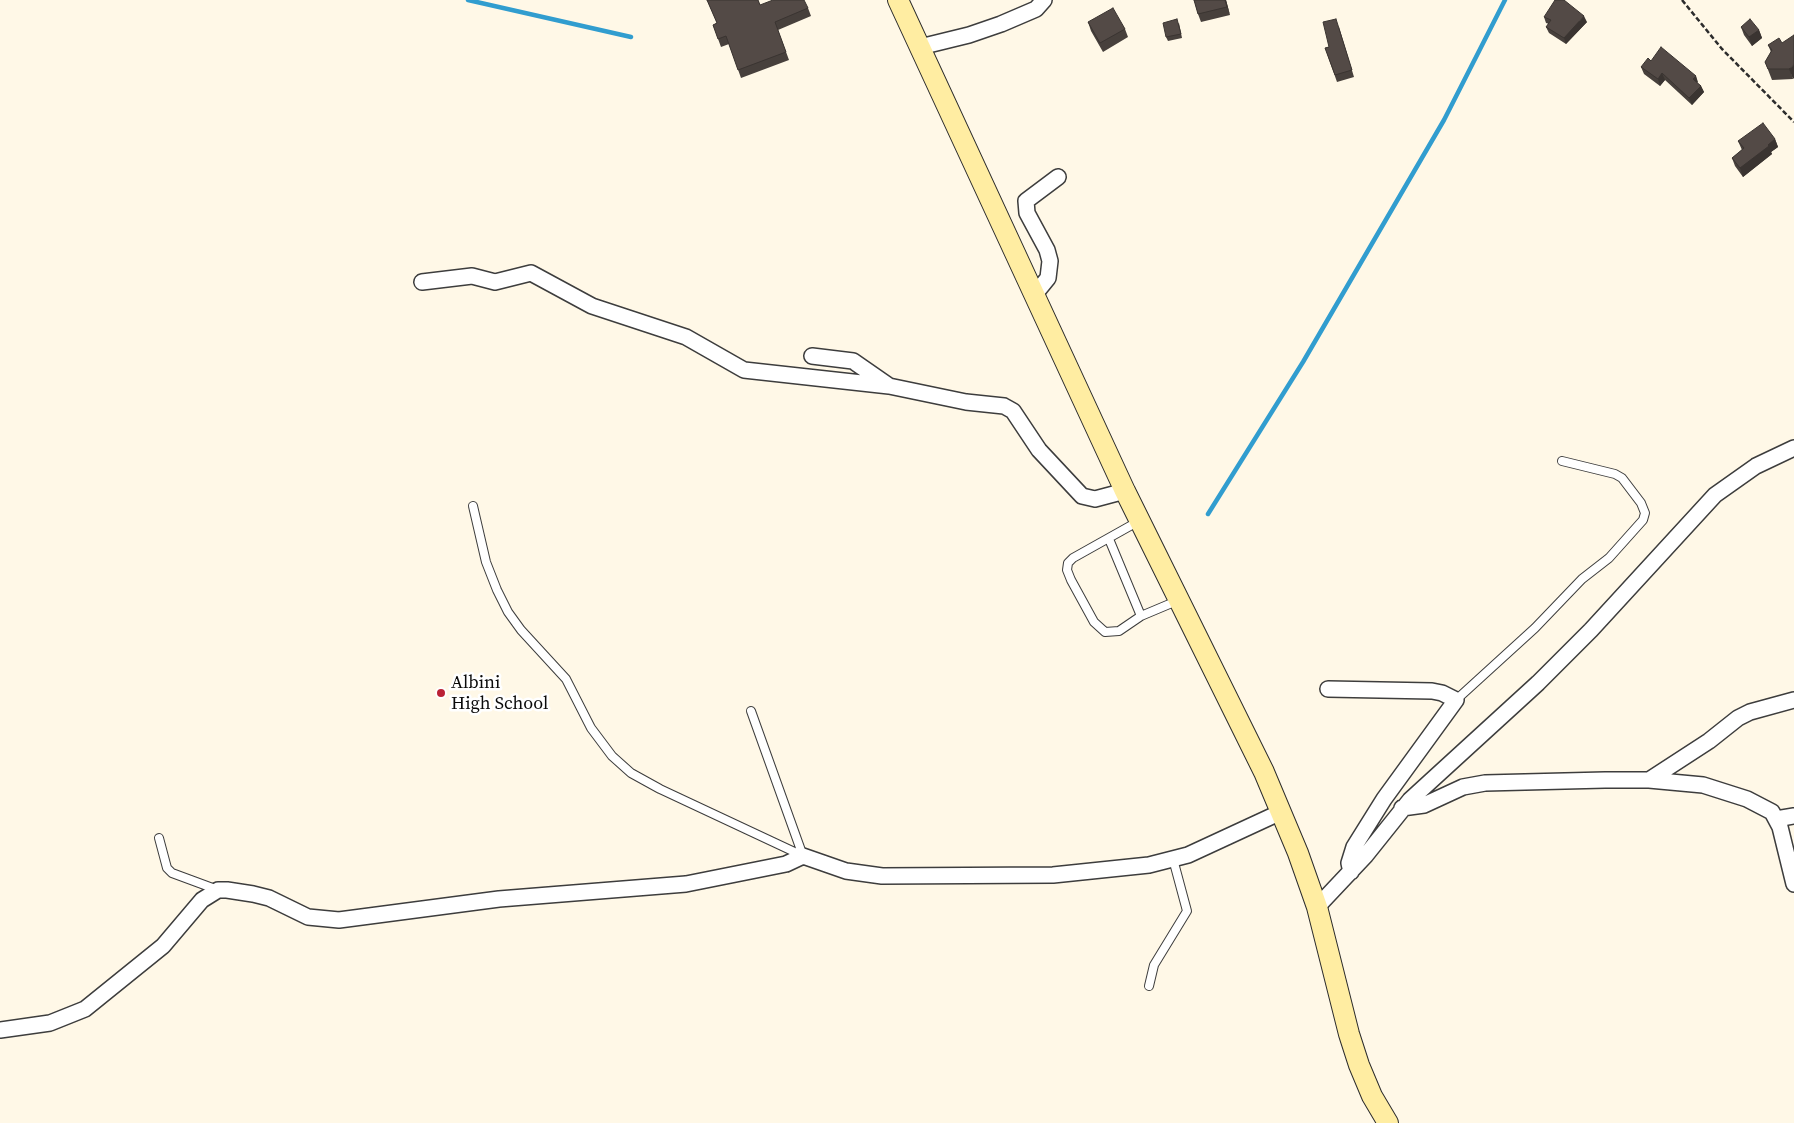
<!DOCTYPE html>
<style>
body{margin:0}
canvas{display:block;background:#fff8e7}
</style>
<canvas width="1794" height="1123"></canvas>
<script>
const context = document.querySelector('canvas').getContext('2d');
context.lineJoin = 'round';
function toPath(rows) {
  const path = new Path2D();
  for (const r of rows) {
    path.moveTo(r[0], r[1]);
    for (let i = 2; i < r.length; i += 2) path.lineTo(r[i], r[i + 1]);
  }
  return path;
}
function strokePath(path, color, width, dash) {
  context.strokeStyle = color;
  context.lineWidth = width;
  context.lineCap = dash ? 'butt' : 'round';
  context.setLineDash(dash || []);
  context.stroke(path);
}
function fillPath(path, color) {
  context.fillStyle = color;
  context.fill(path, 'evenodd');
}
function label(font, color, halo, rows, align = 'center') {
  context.font = font + ' "Source Serif 4",serif';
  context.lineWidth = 5;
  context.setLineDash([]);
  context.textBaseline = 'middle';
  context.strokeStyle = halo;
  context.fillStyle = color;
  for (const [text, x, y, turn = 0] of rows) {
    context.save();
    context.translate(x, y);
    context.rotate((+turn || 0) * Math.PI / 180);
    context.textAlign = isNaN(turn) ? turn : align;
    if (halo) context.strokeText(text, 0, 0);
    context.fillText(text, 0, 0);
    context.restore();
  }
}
const stream = toPath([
 [468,0,631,37],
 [1208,514,1303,362,1444,120,1505,0]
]);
const path = toPath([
 [1682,0,1722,49,1794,122]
]);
const lane = toPath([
 [473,506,486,562,497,590,508,612,521,630,566,679,591,728,612,756,631,773,660,789,801,855],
 [1139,521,1073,558,1068,563,1067,570,1071,580,1094,622,1105,632,1119,631,1141,616,1179,600],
 [1109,539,1141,616],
 [1456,700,1535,628,1582,579,1609,558,1643,520,1645,513,1641,503,1622,478,1615,474,1562,461],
 [751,711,803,856],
 [159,838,167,868,172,873,218,890],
 [1149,986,1154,965,1187,911,1173,859]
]);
const street = toPath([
 [920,47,969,35,1001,24,1036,9,1044,0],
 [422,282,472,276,495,282,531,273,592,306,686,337,744,370,889,386],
 [1035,294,1048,278,1050,261,1047,250,1027,213,1026,201,1058,177],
 [812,356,853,361,889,386,966,402,1004,406,1013,411,1039,450,1082,496,1095,499,1125,491],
 [1328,689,1432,691,1442,693,1456,700,1384,799,1354,847,1349,863,1351,872],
 [1649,780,1709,741,1738,718,1750,712,1794,700],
 [1402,808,1424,805,1463,787,1485,783,1605,780,1649,780,1703,785,1747,799,1772,812,1780,827,1794,884],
 [1776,819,1794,816],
 [1317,907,1366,855,1410,800,1538,683,1591,630,1715,495,1756,466,1794,448],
 [0,1030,50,1023,85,1009,163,946,202,900,218,890,227,890,253,894,269,898,308,917,339,920,499,899,686,884,786,864,803,856,846,871,882,876,1053,875,1149,865,1188,855,1281,812]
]);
const secondary = toPath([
 [898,0,1125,491,1264,772,1298,853,1317,907,1349,1034,1359,1065,1372,1096,1388,1123]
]);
const wall = toPath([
 [707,0,758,0,760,5,808,8,811,16,778,30,789,60,741,78,729,44,721,47,713,25,717,23],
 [1194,0,1226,0,1230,15,1201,22,1198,14],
 [1544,17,1587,22,1566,44,1549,33,1546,27,1549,24,1546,23],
 [1088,22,1125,29,1128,37,1103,52,1091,31],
 [1179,23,1182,38,1168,41,1166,37],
 [1339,27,1354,77,1337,82,1325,48,1329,47],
 [1741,27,1759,30,1762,38,1752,46,1744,35],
 [1782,43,1793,79,1772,80,1765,62,1771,52,1768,45],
 [1651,61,1696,76,1697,83,1701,86,1704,92,1692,105,1665,80,1660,86,1644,74,1641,67],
 [1775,139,1778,147,1771,152,1772,154,1743,177,1735,166,1732,158,1742,150,1738,141]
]);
const shadedWall = toPath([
 [1225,0,1226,0,1230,15,1227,7],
 [1584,16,1587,22,1566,44,1564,38],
 [1759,30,1762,38,1752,46,1749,37],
 [1794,65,1794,78,1793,79,1789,69],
 [1662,73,1665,80,1660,86,1658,79],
 [1696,76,1698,82,1695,85,1693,79],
 [1701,86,1704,92,1692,105,1689,98],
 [1775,139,1778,147,1771,152,1772,154,1743,177,1740,168]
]);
const building = toPath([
 [707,0,758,0,760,5,773,0,804,0,808,8,775,22,786,52,738,70,726,36,718,39,713,25,717,23,707,0],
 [1194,0,1225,0,1227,7,1198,14,1194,0],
 [1555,0,1564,0,1584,16,1564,38,1546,27,1551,20,1544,17,1555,0],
 [1113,8,1125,29,1100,43,1088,22,1113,8],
 [1177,19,1181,34,1166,37,1163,23,1177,19],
 [1336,19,1352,70,1335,75,1325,48,1329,47,1323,22,1336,19],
 [1750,19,1759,30,1749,37,1741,27,1750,19],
 [1794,35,1794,65,1789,69,1768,69,1765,62,1772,50,1768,45,1779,38,1782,43,1794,35],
 [1661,47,1696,76,1693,79,1701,86,1689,98,1662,73,1658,79,1641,67,1648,58,1651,61,1661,47],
 [1763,123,1775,139,1768,145,1769,146,1740,168,1732,158,1744,148,1738,141,1763,123]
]);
const markers = [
 [441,693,5,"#bb2135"]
];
const poiNames = [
 ["Albini",451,683],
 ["High School",451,704]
];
strokePath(stream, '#319dcf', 4.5);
strokePath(lane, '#3d3d3d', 10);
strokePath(street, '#3d3d3d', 18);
strokePath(secondary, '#2c2c2c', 22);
strokePath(path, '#2c2c2c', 2.5, [5, 2.5]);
strokePath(lane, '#fff', 8);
strokePath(street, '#fff', 15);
strokePath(secondary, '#ffeda2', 20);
fillPath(wall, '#47403c');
fillPath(shadedWall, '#3a3431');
fillPath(building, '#534a46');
strokePath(building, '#3a3431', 1);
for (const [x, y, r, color] of markers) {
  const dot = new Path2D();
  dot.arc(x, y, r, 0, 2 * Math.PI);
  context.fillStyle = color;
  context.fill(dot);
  strokePath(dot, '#fff', 2);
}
label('18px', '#0a0a0a', '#fff', poiNames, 'left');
</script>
